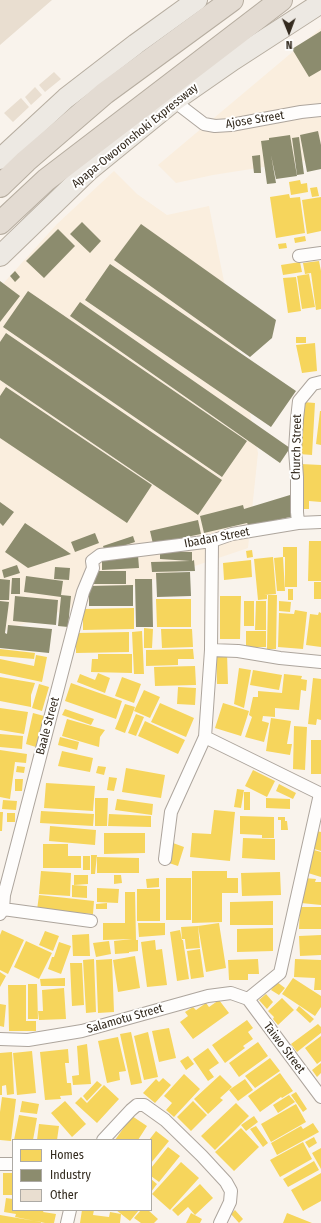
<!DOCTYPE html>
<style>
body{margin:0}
#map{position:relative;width:321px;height:1223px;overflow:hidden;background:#f9f3ec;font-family:"Fira Sans Condensed",sans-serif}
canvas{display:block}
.legend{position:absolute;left:12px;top:1139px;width:140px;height:72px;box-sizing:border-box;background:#fff;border:1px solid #adaaa5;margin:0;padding:5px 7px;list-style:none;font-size:12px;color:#332a1e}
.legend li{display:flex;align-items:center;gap:8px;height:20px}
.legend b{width:20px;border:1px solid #adaaa5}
.north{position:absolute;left:269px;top:12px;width:40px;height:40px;-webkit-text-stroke:3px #fff;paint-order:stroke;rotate:179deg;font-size:11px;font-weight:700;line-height:16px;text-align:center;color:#332a1e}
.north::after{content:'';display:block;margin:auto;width:14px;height:18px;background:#332a1e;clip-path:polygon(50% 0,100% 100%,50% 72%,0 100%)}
</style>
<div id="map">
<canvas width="321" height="1223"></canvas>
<ul class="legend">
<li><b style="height:11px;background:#f6d55c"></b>Homes</li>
<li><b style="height:11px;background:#8c8c6e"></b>Industry</li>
<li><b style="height:11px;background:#e9ded0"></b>Other</li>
</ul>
<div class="north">N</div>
</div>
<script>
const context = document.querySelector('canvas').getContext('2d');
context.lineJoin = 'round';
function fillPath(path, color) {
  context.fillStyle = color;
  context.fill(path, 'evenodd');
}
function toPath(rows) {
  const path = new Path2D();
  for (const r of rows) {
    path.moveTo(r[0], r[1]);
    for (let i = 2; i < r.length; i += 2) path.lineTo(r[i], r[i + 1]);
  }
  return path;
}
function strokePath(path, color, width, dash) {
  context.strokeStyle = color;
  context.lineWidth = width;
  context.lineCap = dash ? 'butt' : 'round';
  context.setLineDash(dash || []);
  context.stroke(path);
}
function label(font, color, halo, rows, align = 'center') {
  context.font = font + ' "Fira Sans Condensed",sans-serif';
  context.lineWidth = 4;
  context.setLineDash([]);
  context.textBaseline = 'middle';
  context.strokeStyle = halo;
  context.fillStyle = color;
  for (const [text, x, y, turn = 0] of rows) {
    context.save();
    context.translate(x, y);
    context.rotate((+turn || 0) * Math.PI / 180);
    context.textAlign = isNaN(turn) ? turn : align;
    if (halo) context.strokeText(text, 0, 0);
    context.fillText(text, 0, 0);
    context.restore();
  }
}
const built = toPath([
 [321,28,321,158,213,175,176,183,158,165],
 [114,171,137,194,167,215,209,206,258,453,248,548,0,632,0,287,57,224]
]);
const homes = toPath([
 [300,180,301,184,307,183,308,192,291,195,289,182],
 [317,187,319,196,312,197,310,188],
 [289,194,290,198,300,197,305,233,276,238,270,197],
 [321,197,321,231,307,234,302,200],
 [305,236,306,241,295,243,294,238],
 [286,243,287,248,279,249,278,244],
 [319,261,321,271,321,309,316,310,311,273,305,274,303,263],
 [300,262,302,272,283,275,281,265],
 [309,274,315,307,302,309,297,276],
 [296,277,301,311,288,313,283,278],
 [296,337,306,337,306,343,296,343],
 [315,343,317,371,302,373,296,345],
 [303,402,315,403,312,455,299,454],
 [320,411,321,411,321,445,316,444],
 [301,464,321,465,321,502,309,501,309,509,299,509],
 [309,541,321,541,321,581,308,581],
 [283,547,297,547,297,587,285,587,285,557,283,557],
 [252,550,253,557,247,558,246,551],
 [273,557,276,594,264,595,267,595,267,599,258,600,254,559],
 [283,557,285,591,277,591,274,558],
 [251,560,252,577,224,580,223,563],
 [314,582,321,582,321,599,314,599],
 [288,589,293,589,293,600,288,600],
 [268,595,277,595,276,649,267,649],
 [220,596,241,596,240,639,220,639],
 [156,599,191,599,191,627,157,627],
 [244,601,254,601,254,626,244,626],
 [256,601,266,601,266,630,255,630],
 [279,601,291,602,290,612,279,611],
 [134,608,134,629,83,630,83,609],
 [295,610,307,612,303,649,278,647,279,613,294,614],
 [319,612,321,613,321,647,306,645,310,614,318,615],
 [144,628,153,629,152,648,144,648],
 [161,629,192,629,193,647,162,648],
 [142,631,144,674,134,674,132,632],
 [246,631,266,631,266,647,246,647],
 [129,632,129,652,76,653,76,633],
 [0,649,35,653,34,659,0,656],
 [193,649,194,659,178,659,178,665,146,666,146,650],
 [216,653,227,653,228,684,217,684],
 [98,654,132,654,132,673,91,672,92,659,98,659],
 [36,655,47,657,42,682,0,673,0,659,34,666],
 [195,666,196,685,155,686,154,667],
 [239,668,251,670,244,708,234,704],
 [253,670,282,675,279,690,250,685],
 [98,673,110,678,105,693,77,682,80,674,95,680],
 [284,674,302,676,301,679,307,680,306,691,301,690,299,710,275,708,275,717,263,716,262,721,269,723,264,742,245,737,252,717,249,715,253,697,258,697,258,691,282,693],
 [0,677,35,683,31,695,31,707,0,701],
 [122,677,141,684,134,703,115,696],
 [313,678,321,679,321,720,317,719,316,725,308,724],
 [71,683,122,701,116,719,65,701],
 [39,684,49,687,42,711,32,708],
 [178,687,196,688,195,705,177,704],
 [144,690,160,697,150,718,134,711],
 [160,703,194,718,186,737,151,722],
 [223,703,249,711,241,736,215,728],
 [125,704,135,707,125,733,115,729],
 [0,708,28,712,24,734,0,730],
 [65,709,94,719,91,725,62,715],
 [33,713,44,716,36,747,26,744],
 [136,714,144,717,136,736,128,733],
 [271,718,291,721,287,744,292,744,290,755,266,751],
 [67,719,105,730,100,737,99,747,62,736],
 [145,721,185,740,178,754,138,736],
 [294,726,307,727,305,770,293,769],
 [0,734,23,736,22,749,0,747],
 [60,737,79,742,77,750,58,745],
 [311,740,321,740,321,774,311,774],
 [0,750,27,754,26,763,15,762,10,799,0,797],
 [62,751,93,758,90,772,58,766],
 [17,766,25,767,24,773,16,772],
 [98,766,106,767,104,775,96,773],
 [126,768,165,775,161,798,122,792],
 [253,770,275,781,267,797,245,786],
 [109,777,117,778,114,791,107,790],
 [15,779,23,779,22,791,15,791],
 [46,783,95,786,93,811,44,808],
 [279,784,296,793,293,799,276,791],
 [237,789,244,790,241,808,234,807],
 [244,792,250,792,250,810,244,810],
 [95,798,108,798,107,826,95,826],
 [266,798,290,799,290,809,266,808],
 [117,799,153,804,152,815,115,810],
 [3,800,17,801,16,810,2,809],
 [214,810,235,812,230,861,190,857,192,833,211,834],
 [41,811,94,814,93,826,40,823],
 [0,812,3,812,2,831,0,831],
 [7,813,15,813,15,822,7,822],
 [109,814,151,816,151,827,108,826],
 [240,816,274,817,274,838,262,838,262,835,240,834],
 [278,817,285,817,285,821,287,821,288,830,281,830,281,820,278,820],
 [50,826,96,830,95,845,49,841],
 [316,831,321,832,321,851,311,848],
 [104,833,145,833,145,853,104,854],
 [243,838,275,839,275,860,242,858],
 [173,843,184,847,178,866,166,862],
 [43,844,68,844,68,868,43,868],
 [314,850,321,852,321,877,308,873],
 [91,855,97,855,95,874,91,874],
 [68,856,81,856,81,868,68,868],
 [83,856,90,856,90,870,83,870],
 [97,857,139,858,139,873,97,873],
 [41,871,71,873,70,896,39,894],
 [192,871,227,871,227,878,238,878,238,893,222,893,222,922,192,923],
 [280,872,281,895,242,896,241,873],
 [74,875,88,875,88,884,74,885],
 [114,875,121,875,122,883,114,884],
 [159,878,159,887,147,888,146,879],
 [166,878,191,878,191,920,166,920],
 [304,878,316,879,315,882,321,882,321,905,301,903],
 [72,885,87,886,87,898,72,897],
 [97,888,119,889,118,903,97,902],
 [137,889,160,889,160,921,137,921],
 [125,892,135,892,136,940,138,940,138,951,129,952,129,953,115,954,114,941,132,939,103,940,103,923,125,923],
 [39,895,94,901,93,914,37,910],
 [273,901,273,925,230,925,230,902],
 [107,903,107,909,96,909,96,904],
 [300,907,321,907,321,929,299,929],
 [138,923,165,923,165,935,139,937],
 [219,923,226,968,206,972,198,926],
 [198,926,200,948,186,949,185,939,182,939,181,927],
 [273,928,273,951,237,952,237,929],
 [2,930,24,940,8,974,0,970,0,935],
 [180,930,182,940,183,940,189,979,177,981,170,932],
 [45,931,59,936,53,951,39,945],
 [89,934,90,956,73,956,72,935],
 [321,935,321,955,300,956,299,936],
 [155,940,156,950,162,949,167,985,147,987,141,942],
 [26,941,52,953,39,979,14,967],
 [109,941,111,954,96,957,93,943],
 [59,942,71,946,61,974,48,969,52,957,54,957],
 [200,949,204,977,191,979,187,951],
 [135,956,140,988,118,992,113,960],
 [94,959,96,1012,86,1013,83,960],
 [112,959,114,1012,98,1013,96,960],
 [258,959,259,974,248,974,248,980,229,980,228,960],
 [295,959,321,960,321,990,314,990,315,978,294,977],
 [70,963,82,963,84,1005,72,1006],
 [0,972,6,976,0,987],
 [65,978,65,986,41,986,40,979],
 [293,978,321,996,321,1007,315,1016,282,994],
 [277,982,285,988,279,995,271,990],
 [28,984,37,984,38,1019,28,1019],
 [8,985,26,985,26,1021,36,1021,36,1031,9,1031],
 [64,988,66,1019,39,1020,38,1011,43,1011,42,990],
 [266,994,273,1002,267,1009,259,1000],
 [282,998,294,1010,278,1025,273,1019,274,1017,268,1011],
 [219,1000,229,1013,193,1039,180,1022,188,1016,185,1012,193,1007,196,1010,206,1003,209,1007],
 [0,1004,6,1005,4,1027,0,1026],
 [299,1006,314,1019,310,1023,296,1010],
 [247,1020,253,1028,248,1032,253,1039,243,1046,245,1048,225,1063,212,1045],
 [318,1024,321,1027,321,1033,297,1052,291,1044],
 [169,1028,176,1058,159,1062,152,1031],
 [131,1032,142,1083,131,1085,120,1034],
 [148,1032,158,1077,144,1080,134,1036],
 [321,1036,321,1061,317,1064,305,1048],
 [118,1037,126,1071,119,1072,120,1080,107,1083,98,1041],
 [258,1042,268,1056,239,1077,229,1063],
 [87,1044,91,1084,73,1085,72,1076,79,1075,77,1046],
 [208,1048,219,1063,209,1070,214,1077,208,1081,193,1059],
 [68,1049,69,1063,65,1063,67,1083,71,1083,72,1095,60,1096,61,1099,45,1100,40,1052],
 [32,1051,36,1093,17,1095,13,1053],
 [12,1052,14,1094,7,1095,6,1085,2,1086,2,1095,0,1095,0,1053],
 [188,1056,194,1064,186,1070,180,1061],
 [270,1058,280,1071,255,1088,245,1076],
 [321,1063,321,1073,317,1077,312,1070],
 [280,1073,293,1091,282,1098,281,1097,260,1112,248,1096],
 [184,1074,200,1089,174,1117,166,1110,172,1103,164,1096],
 [220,1075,232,1087,220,1098,223,1100,208,1114,194,1099],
 [163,1078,171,1085,155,1103,143,1093,156,1079,159,1082],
 [245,1079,253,1090,238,1101,229,1090],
 [97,1081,102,1085,87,1101,83,1096],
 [104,1085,119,1099,97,1123,75,1103,81,1097,87,1103],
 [296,1092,307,1109,303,1112,291,1095],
 [289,1095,295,1102,278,1113,273,1105],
 [2,1097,16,1099,11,1141,0,1140,0,1112],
 [22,1101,39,1104,37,1114,20,1112],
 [65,1101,86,1124,72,1137,51,1113],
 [193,1101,207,1115,191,1131,177,1117],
 [236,1103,249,1116,215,1150,201,1136],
 [296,1104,306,1122,271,1142,261,1124],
 [19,1115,37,1118,33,1140,14,1140],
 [132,1116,147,1126,138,1140,115,1140],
 [254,1116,258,1122,246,1131,241,1125],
 [313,1123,319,1132,277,1155,271,1143,301,1126,303,1129],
 [39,1124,59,1126,57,1140,37,1140],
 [256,1126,268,1143,263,1147,250,1129],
 [241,1128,259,1147,234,1171,215,1152],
 [156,1131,169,1141,151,1163,151,1140,149,1140],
 [314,1137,317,1143,309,1148,305,1142],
 [303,1142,312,1159,280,1177,270,1160],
 [168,1147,180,1156,159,1182,151,1176,151,1168],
 [321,1148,321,1169,312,1153],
 [314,1161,319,1170,288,1187,283,1179],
 [181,1162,199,1178,170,1210,152,1194],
 [3,1173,13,1173,13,1195,3,1195],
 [321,1173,321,1201,303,1211,291,1190],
 [151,1179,157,1184,151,1192],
 [200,1184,213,1198,195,1215,188,1207,178,1216,172,1210],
 [6,1198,13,1199,13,1210,44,1210,43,1212,56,1214,54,1223,45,1223,15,1217,16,1214,4,1212],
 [82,1210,94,1210,93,1215,109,1217,110,1212,121,1214,120,1223,80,1223],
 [116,1210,139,1210,130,1221],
 [141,1210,148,1210,158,1219,154,1223,141,1223,134,1218],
 [235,1210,243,1219,239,1223,231,1214],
 [191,1213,202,1219,200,1223,186,1223],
 [287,1213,312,1223,283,1223],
 [0,1215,41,1222,41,1223,0,1223]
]);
const industry = toPath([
 [321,31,321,70,309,77,292,49],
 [318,131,321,145,321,169,307,172,300,135],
 [290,135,297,176,276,179,271,155,276,183,267,184,261,141,269,140,269,138],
 [299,137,304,174,297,175,292,138],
 [260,155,261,173,254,173,252,156],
 [82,222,101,241,90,253,70,234],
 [141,224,276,320,272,338,250,357,114,260],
 [58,229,75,246,44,278,26,261],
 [110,264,296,391,271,427,85,300],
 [15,271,20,277,15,282,10,276],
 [0,281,20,296,0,322],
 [28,291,247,441,222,477,3,327],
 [80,302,290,448,280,463,70,316],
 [6,333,222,480,198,515,0,380,0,342],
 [6,387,152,485,127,523,0,438,0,396],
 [290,495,295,516,249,526,247,523,204,533,200,516,243,505,244,509],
 [0,502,14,512,3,526,0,523],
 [198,520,201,534,153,544,150,531],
 [25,523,71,554,28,568,5,552],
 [95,533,99,543,75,552,71,542],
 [133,536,135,542,105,552,103,546],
 [160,551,192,552,192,561,194,560,195,571,152,572,151,562,190,561,160,559],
 [138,555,139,568,102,570,102,557],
 [17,565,20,573,4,578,2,570],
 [55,567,70,568,69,580,54,579],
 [94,571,126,571,126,584,94,584],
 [190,572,191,596,157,597,156,573],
 [26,576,63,581,61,595,71,596,68,627,58,626,61,597,24,592],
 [12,578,20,578,20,594,11,594],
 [0,579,10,580,9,600,0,600],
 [135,579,152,579,153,627,136,627],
 [133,585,133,606,89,606,89,586],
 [15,596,58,600,56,625,13,621],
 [0,601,9,602,5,633,7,634,8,625,52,629,49,653,0,648]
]);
const building = toPath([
 [0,0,52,0,0,45],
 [54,72,61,79,45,92,39,85],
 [35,87,42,95,31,105,25,97],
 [21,98,29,107,13,122,4,113]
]);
const minor = toPath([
 [174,101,204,124,215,126,231,125,301,112,321,110],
 [299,256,321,253],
 [298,523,297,512,297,477,295,450,297,419,299,401,313,384,321,382],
 [211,650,238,651,280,658,321,662],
 [205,737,321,794],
 [165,859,171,812,205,737,211,650,212,541],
 [3,909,91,921],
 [0,914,3,909,4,895,83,592,93,568,92,561,100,555,212,541,232,534,298,523,321,522],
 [248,999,280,973,320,794],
 [248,999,321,1097],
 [0,1039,28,1040,82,1031,208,996,231,993,248,999],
 [103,1140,131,1110,137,1105,144,1105,165,1120,202,1156,226,1182,231,1191,230,1202,220,1223],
 [0,1164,13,1164],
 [67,1223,70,1210]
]);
const primary = toPath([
 [0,159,66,98,136,44,197,0],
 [0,256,88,171,174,101,233,60,321,3]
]);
const motorway = toPath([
 [0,186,26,161,105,93,232,0],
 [0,223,46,180,281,0]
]);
const streetNames = [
 ["Ajose Street",255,120,-9],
 ["Apapa-Oworonshoki Expressway",135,136,-39],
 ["Church Street",297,447,-89],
 ["Ibadan Street",217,538,-11],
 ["Baale Street",48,726,-75],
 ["Salamotu Street",125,1019,-16],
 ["Taiwo Street",284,1048,53]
];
fillPath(built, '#faeede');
fillPath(homes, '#f6d55c');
fillPath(industry, '#8c8c6e');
fillPath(building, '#e9ded0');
strokePath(minor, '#ada59d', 14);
strokePath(primary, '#b6ada0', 22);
strokePath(motorway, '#b6ada0', 24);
strokePath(minor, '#fefdfc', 12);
strokePath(primary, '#ede9e3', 20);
strokePath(motorway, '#e3dbd2', 22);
label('12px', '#332a1e', '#fff', streetNames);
</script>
